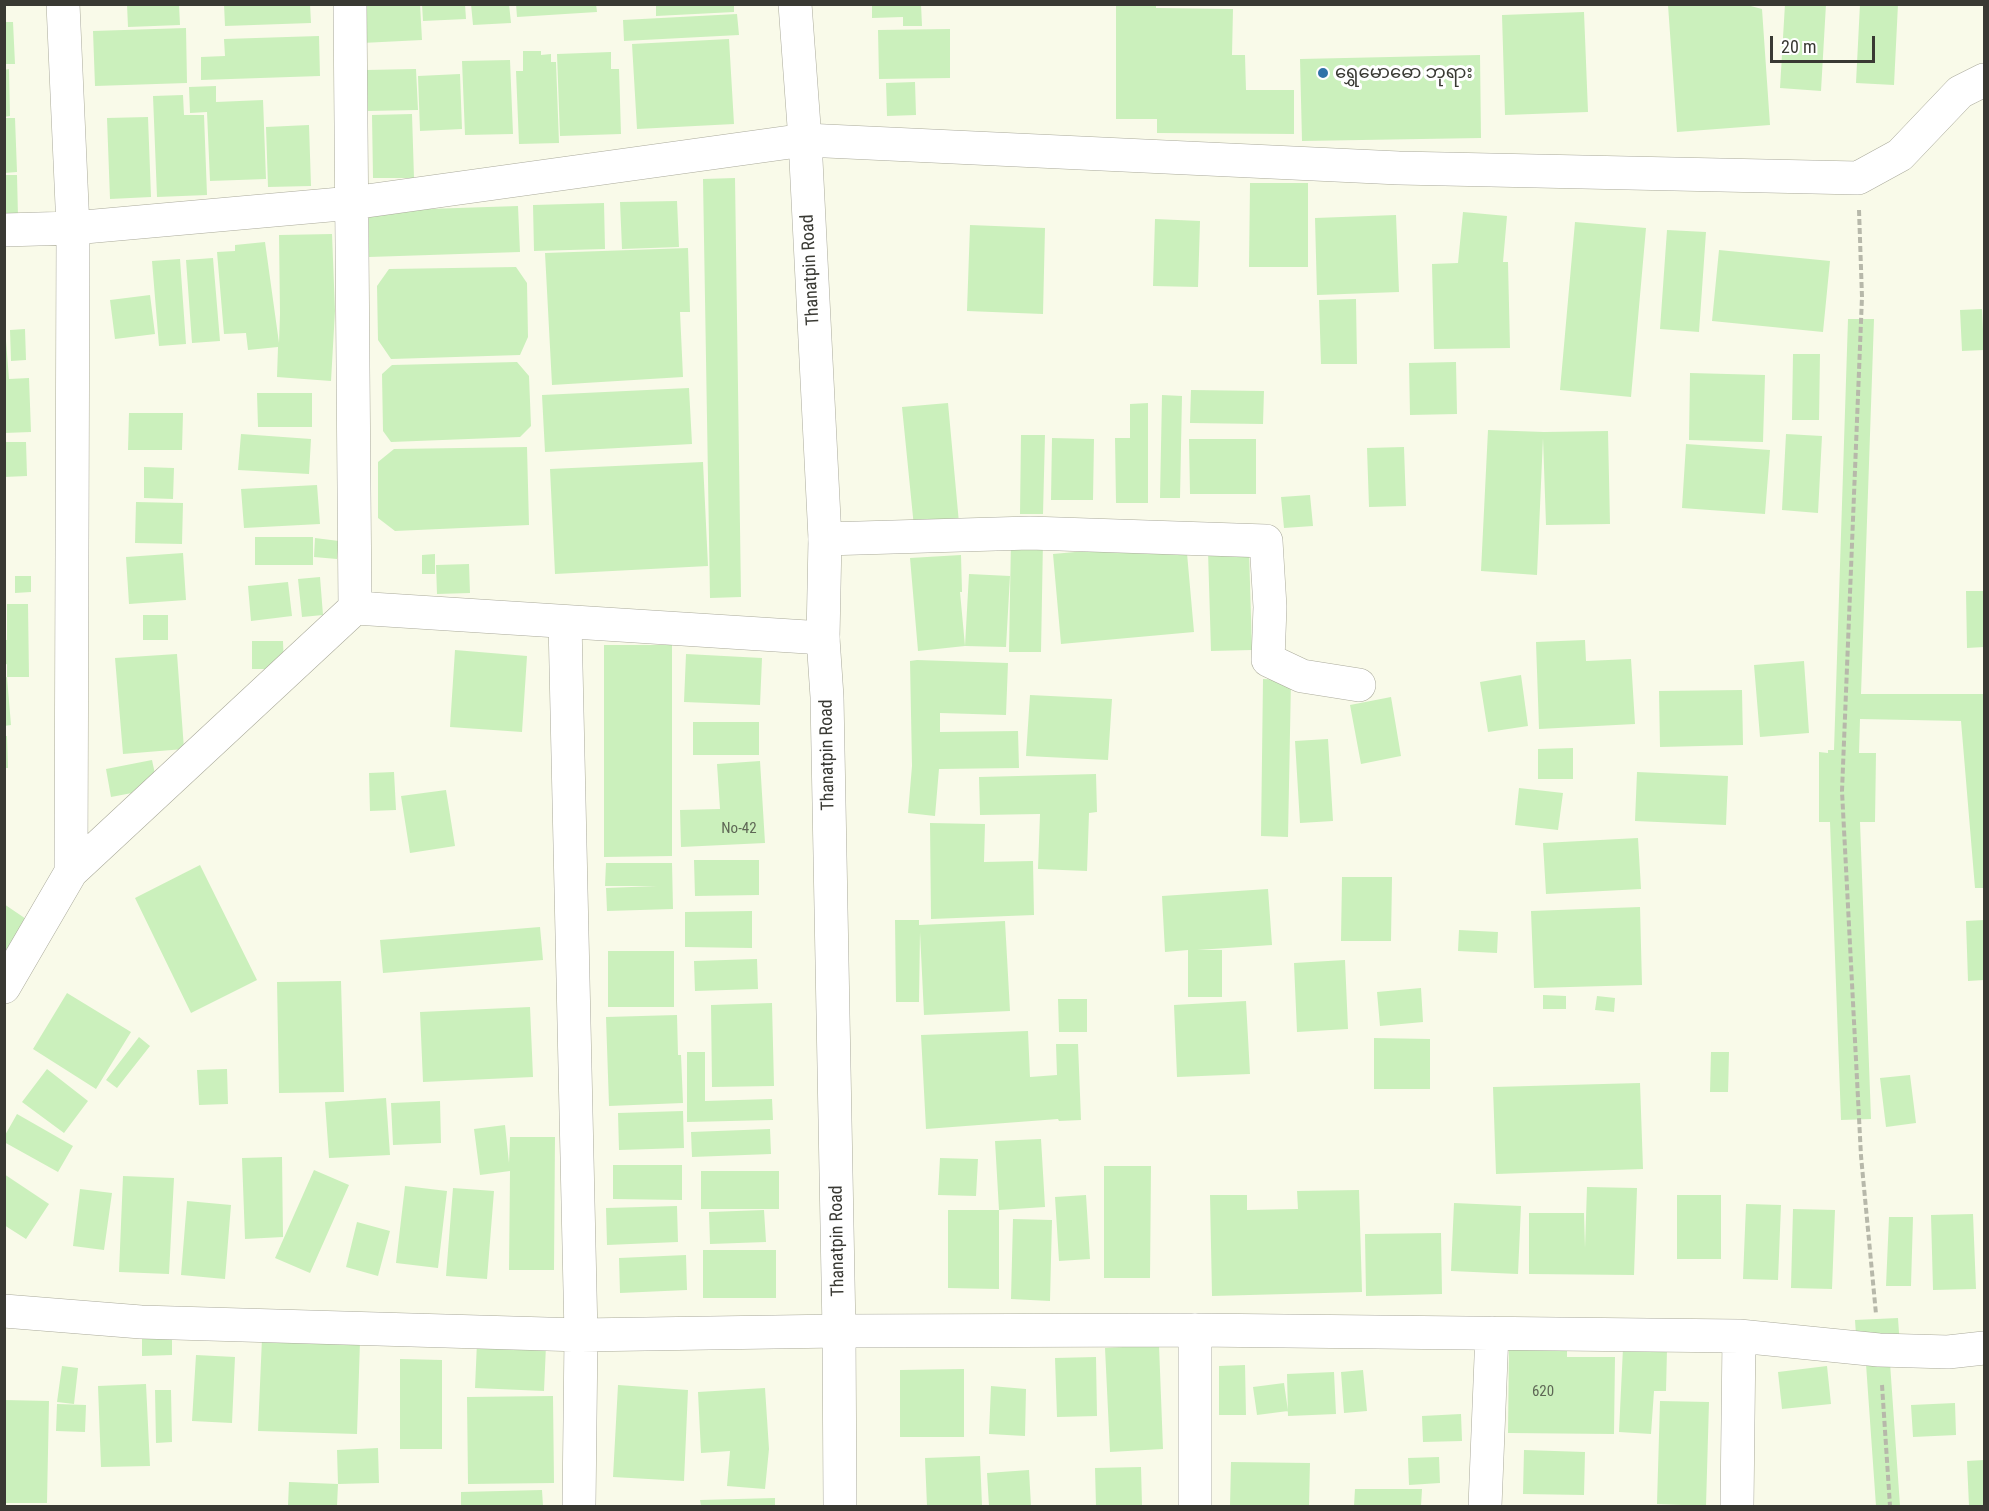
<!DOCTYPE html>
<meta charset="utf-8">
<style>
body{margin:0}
#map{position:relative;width:1989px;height:1511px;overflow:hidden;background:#f9fae9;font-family:"Roboto Condensed",sans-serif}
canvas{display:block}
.frame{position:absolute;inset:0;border:6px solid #393933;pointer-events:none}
.scale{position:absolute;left:1770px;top:36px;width:105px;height:27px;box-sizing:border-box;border:3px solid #393933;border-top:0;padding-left:8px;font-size:18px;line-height:21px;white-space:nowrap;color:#393933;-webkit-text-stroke:4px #fff;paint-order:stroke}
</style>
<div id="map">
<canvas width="1989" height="1511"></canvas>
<div class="frame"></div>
<div class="scale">20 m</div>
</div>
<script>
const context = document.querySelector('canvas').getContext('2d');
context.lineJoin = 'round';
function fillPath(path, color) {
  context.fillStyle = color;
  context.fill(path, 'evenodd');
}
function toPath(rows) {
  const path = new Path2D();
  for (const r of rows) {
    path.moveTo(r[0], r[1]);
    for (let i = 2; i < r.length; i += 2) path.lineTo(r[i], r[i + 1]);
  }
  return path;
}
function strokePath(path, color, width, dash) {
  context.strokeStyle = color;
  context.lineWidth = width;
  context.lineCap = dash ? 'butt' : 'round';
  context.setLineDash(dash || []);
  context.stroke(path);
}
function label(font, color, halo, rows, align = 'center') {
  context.font = font + ' "Roboto Condensed","Noto Sans Myanmar",sans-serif';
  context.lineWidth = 6;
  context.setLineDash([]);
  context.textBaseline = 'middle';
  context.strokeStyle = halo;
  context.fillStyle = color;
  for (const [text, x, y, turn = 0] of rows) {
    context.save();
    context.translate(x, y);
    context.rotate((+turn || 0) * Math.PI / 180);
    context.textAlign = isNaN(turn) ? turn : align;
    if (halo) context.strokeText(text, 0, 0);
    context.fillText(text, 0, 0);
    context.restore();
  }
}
const building = toPath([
 [127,4,179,4,180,25,128,27],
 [224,4,310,4,311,23,225,26],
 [360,4,420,4,422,40,362,43],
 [422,4,465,4,466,19,423,21],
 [471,4,509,4,511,23,473,25],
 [516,4,596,4,597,12,517,17],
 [656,4,734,4,734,12,656,16],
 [872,4,921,4,922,26,903,26,903,17,872,18],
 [1116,4,1156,4,1156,8,1233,9,1232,55,1245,55,1246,90,1294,90,1294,134,1157,133,1157,119,1116,119],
 [1785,4,1826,4,1821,91,1780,88],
 [1860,4,1898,4,1894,85,1856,83],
 [1668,5,1747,5,1762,9,1770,125,1677,132],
 [1584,12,1588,112,1505,115,1502,15],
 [737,14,739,35,624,41,623,20],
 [4,22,13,22,15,64,4,64],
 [186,28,187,83,95,86,93,31],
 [950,29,950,78,879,79,878,30],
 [319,36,320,76,201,80,201,57,225,56,224,39],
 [729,39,734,124,637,129,632,44],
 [523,51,541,51,541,55,551,54,551,62,556,62,559,143,519,144,516,71,523,71],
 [611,52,611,69,619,69,621,134,560,136,557,54],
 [1480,55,1481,138,1302,141,1300,59],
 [510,60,513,134,465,135,462,61],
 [9,69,10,116,4,117,4,70],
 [416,69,418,110,367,111,366,70],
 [460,74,462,129,420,131,418,76],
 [915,82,916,115,887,116,886,83],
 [216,86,216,102,263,100,266,179,210,181,207,112,190,113,189,87],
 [183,95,184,115,204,115,207,195,157,197,153,96],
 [412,114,414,178,373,178,372,115],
 [148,117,151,197,110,199,107,118],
 [4,118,15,118,17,172,4,173],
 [309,125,311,186,268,187,266,127],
 [4,175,17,175,18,217,4,217],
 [735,178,741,597,710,598,703,179],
 [1250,183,1308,183,1308,267,1249,267],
 [677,201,679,247,622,249,620,202],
 [604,203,605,249,534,251,533,205],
 [518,206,520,252,369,257,368,211],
 [1463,212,1507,216,1503,262,1508,262,1510,348,1434,349,1432,264,1458,263],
 [1396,215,1399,292,1317,295,1315,218],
 [1155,219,1200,221,1198,287,1153,286],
 [1575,222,1646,228,1631,397,1560,390],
 [970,225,1045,228,1043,314,967,311],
 [1667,230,1706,232,1699,332,1660,329],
 [332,234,335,311,331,381,277,377,278,347,248,350,246,333,224,334,217,252,235,251,235,245,265,242,279,343,280,314,279,235],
 [688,248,690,312,680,312,683,377,552,385,545,253],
 [1719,250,1830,261,1823,332,1712,321],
 [213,258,220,341,192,343,186,260],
 [180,259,186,344,159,346,152,261],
 [516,267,527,283,528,337,520,355,391,359,378,340,377,286,389,269],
 [150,295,155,334,115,339,110,300],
 [1356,299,1357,364,1321,364,1319,300],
 [1982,309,1984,350,1962,351,1960,310],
 [1848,319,1874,319,1861,694,1984,694,1984,888,1975,888,1961,721,1860,719,1859,753,1876,753,1875,822,1860,822,1871,1119,1841,1120,1830,822,1819,822,1819,752,1828,753,1828,750,1834,750],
 [25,329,26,360,11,361,10,330],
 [4,341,6,341,9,379,29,378,31,432,4,433],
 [1793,354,1820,354,1819,420,1792,420],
 [517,362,529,376,531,426,520,437,391,442,383,431,382,374,392,365],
 [1456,362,1457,414,1410,415,1409,363],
 [1690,373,1765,375,1763,442,1689,440],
 [689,388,692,444,545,452,542,395],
 [1191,390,1264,391,1263,424,1190,423],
 [257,393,312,393,312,427,258,427],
 [1162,395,1182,396,1180,498,1160,498],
 [948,403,959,523,914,527,902,407],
 [1148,403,1148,503,1116,503,1115,438,1130,438,1130,404],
 [129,413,183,413,182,450,128,450],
 [1488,430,1544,432,1608,431,1610,524,1546,525,1543,438,1537,575,1481,571],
 [241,434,311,439,309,474,238,470],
 [1786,434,1822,436,1818,513,1782,510],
 [1021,435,1045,435,1043,514,1020,514],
 [1052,438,1094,439,1093,500,1051,500],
 [1189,439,1256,439,1256,494,1190,494],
 [4,442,26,442,27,476,4,477],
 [1686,444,1770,450,1765,514,1682,508],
 [527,447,529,525,395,531,378,518,378,462,394,449],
 [1404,447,1406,506,1369,507,1367,448],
 [703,462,708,566,555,574,550,469],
 [144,467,174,468,173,499,144,498],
 [317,485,320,524,244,528,241,489],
 [1310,495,1313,526,1284,528,1281,497],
 [136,502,183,503,182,544,135,543],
 [255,537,313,537,313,565,255,565],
 [315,538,339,541,337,559,314,557],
 [1011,539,1043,540,1041,652,1009,652],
 [1186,542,1194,632,1061,644,1053,554],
 [1249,550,1252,650,1211,651,1208,551],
 [183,553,186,600,129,604,126,557],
 [435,554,435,574,422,574,422,555],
 [961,555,962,592,960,592,965,646,918,651,910,558],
 [469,564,470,593,437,594,436,565],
 [969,574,1010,576,1006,647,965,646],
 [15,576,31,576,31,592,15,593],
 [320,577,323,615,302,617,298,579],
 [288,582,292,616,251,621,248,586],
 [1966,591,1984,591,1984,647,1967,648],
 [7,604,28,604,29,677,7,677,7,664,4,665,4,640,7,640],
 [143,615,168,615,168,640,143,640],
 [1585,640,1586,661,1631,659,1635,724,1539,729,1536,642],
 [252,641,283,641,284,669,252,669],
 [604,645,672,645,672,856,604,857],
 [455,650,527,656,522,732,450,727],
 [177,654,184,749,123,754,115,658],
 [686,654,762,658,760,705,684,702],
 [917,660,1008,663,1006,715,940,713,940,732,1018,731,1019,768,939,769,935,816,908,813,912,766,910,661],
 [1804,661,1809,733,1760,737,1754,665],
 [1521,675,1528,726,1488,732,1480,682],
 [7,677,11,725,4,726,4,678],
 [1263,679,1291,680,1288,837,1261,836],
 [1742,690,1743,745,1660,747,1659,691],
 [1030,695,1112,699,1108,760,1026,756],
 [1391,697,1401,756,1361,764,1350,705],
 [693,722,759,722,759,755,693,755],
 [4,736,7,736,8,768,4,768],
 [1328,739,1333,821,1300,823,1295,741],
 [1573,748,1573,779,1538,779,1538,749],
 [152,760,158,788,111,797,106,769],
 [760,761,765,843,681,847,680,810,720,809,717,764],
 [394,772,396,810,370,811,369,773],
 [1637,772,1728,776,1726,825,1635,821],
 [1096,774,1097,812,1089,813,1087,871,1038,869,1040,814,980,815,979,777],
 [1519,788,1563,793,1558,830,1515,825],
 [446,790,455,846,410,853,401,796],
 [930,823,985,824,984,862,1033,861,1034,915,931,919],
 [1638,838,1641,889,1546,894,1543,843],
 [694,860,759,860,759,895,695,896],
 [606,863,672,863,673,909,607,911,606,888,657,886,605,886],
 [200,865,257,980,191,1013,135,898],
 [1342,877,1392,877,1391,941,1341,941],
 [1268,889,1272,945,1197,950,1222,950,1222,997,1188,997,1188,950,1165,952,1162,896],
 [4,904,29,921,4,956],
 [1640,907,1642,985,1534,988,1531,911],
 [752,911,752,948,685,947,685,912],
 [895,920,919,920,919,925,1005,921,1010,1011,924,1015,920,932,919,1002,896,1002],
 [1984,920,1984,980,1968,981,1966,921],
 [540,927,543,960,383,973,380,940],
 [1459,930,1498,932,1497,953,1458,951],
 [608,951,674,951,674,1007,608,1007],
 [757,959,758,989,695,991,694,961],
 [1345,960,1348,1029,1297,1032,1294,963],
 [341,981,344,1092,279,1093,277,982],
 [1421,988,1423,1022,1380,1026,1377,992],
 [67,993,131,1032,96,1089,33,1049],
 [1543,995,1566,996,1566,1009,1543,1009],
 [1597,996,1615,998,1614,1012,1595,1010],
 [1058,999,1087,999,1087,1032,1059,1032],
 [1246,1001,1250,1074,1177,1077,1174,1005],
 [772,1003,774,1086,712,1087,711,1005],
 [530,1007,533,1077,423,1082,420,1012],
 [677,1015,678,1055,681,1055,683,1103,609,1106,606,1017],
 [1028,1031,1030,1077,1057,1075,1056,1044,1078,1044,1081,1120,1059,1121,1058,1119,926,1129,921,1035],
 [139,1037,150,1046,117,1088,106,1080],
 [1374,1038,1430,1039,1430,1089,1374,1089],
 [687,1052,705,1052,705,1101,772,1099,773,1120,687,1122],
 [1711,1052,1729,1052,1728,1092,1710,1092],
 [47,1069,88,1101,64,1133,22,1102],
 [227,1069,228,1104,199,1105,197,1070],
 [1910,1075,1916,1123,1886,1127,1880,1078],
 [1640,1083,1643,1169,1496,1174,1493,1087],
 [386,1098,390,1155,329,1158,325,1102],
 [440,1101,441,1143,393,1145,391,1103],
 [683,1111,684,1148,619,1150,618,1113],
 [17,1114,73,1146,58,1172,4,1142,4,1137],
 [505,1125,509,1163,510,1137,555,1137,554,1270,509,1270,510,1171,480,1175,474,1129],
 [770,1129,771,1154,692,1157,691,1132],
 [1041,1139,1045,1207,999,1210,995,1141],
 [282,1157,283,1237,245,1239,242,1158],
 [940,1158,978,1159,976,1196,938,1195],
 [613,1165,682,1165,682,1200,613,1199],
 [1104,1166,1151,1166,1150,1278,1104,1278],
 [314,1170,349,1185,310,1273,275,1258],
 [701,1171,779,1171,779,1209,701,1209],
 [4,1174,49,1204,26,1239,4,1225],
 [123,1176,174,1178,169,1274,119,1272],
 [405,1186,447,1191,438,1268,396,1263],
 [1587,1187,1637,1188,1634,1275,1529,1274,1529,1213,1584,1213,1585,1248],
 [453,1188,494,1191,487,1279,446,1276],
 [80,1189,112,1193,104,1250,73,1246],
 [1359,1190,1362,1292,1212,1296,1210,1195,1247,1195,1247,1210,1298,1209,1297,1191],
 [1086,1195,1090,1259,1059,1261,1055,1197],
 [1677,1195,1721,1195,1721,1259,1677,1259],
 [187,1201,231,1205,225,1279,181,1275],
 [1454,1203,1521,1206,1518,1274,1451,1271],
 [1746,1204,1781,1205,1778,1280,1743,1279],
 [677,1206,678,1242,607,1245,606,1208],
 [1793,1209,1835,1210,1832,1289,1791,1288],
 [764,1210,766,1242,710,1244,709,1212],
 [948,1210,999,1210,999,1289,948,1288],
 [1973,1214,1976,1289,1933,1290,1931,1215],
 [1889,1217,1913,1217,1911,1286,1886,1286],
 [1013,1219,1052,1220,1050,1301,1011,1299],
 [357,1222,390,1231,378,1276,346,1267],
 [1441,1233,1442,1294,1366,1296,1365,1234],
 [703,1250,776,1250,776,1298,703,1298],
 [686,1255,687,1290,620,1293,619,1258],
 [1898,1318,1901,1362,1890,1363,1900,1506,1876,1506,1866,1364,1858,1365,1855,1320],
 [142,1326,172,1326,172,1355,142,1356],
 [262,1338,360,1341,357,1434,258,1431],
 [477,1342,546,1345,544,1391,475,1388],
 [1159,1345,1163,1449,1110,1452,1105,1348],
 [1509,1345,1567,1346,1567,1357,1615,1357,1614,1434,1508,1433],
 [1623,1348,1667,1349,1666,1391,1654,1391,1651,1434,1619,1432],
 [196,1355,235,1357,232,1423,192,1421],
 [1096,1357,1097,1416,1057,1417,1055,1358],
 [400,1359,442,1360,442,1449,400,1449],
 [1245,1365,1246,1415,1219,1415,1219,1366],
 [62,1366,78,1368,74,1404,57,1402],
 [1827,1366,1831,1404,1782,1409,1778,1372],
 [964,1369,964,1437,900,1437,900,1370],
 [1363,1370,1367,1411,1344,1413,1341,1372],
 [1334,1372,1336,1414,1288,1416,1287,1374],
 [1284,1383,1288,1411,1257,1415,1253,1387],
 [146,1384,150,1466,101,1467,98,1386],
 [618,1385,688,1390,684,1481,613,1477],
 [991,1386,1026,1389,1025,1436,989,1434],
 [765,1388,769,1449,765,1489,727,1486,730,1451,701,1453,698,1392],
 [155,1390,171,1390,172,1442,156,1443],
 [553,1396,554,1483,468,1484,467,1397],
 [4,1400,49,1401,47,1503,4,1503],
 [1660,1401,1709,1402,1706,1506,1657,1504],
 [1955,1403,1956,1435,1913,1437,1911,1405],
 [57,1404,86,1405,85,1432,56,1431],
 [1461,1414,1462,1441,1423,1442,1422,1416],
 [378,1448,379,1483,338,1484,337,1450],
 [1524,1450,1585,1452,1584,1495,1523,1494],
 [980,1456,982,1506,927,1506,925,1458],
 [1439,1457,1440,1483,1409,1485,1408,1458],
 [1984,1460,1984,1506,1969,1506,1967,1461],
 [1231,1462,1310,1463,1309,1506,1230,1506],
 [1141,1467,1142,1506,1096,1506,1095,1468],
 [1029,1470,1031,1506,989,1506,987,1473],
 [289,1482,338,1484,337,1506,288,1506],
 [1355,1489,1422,1489,1421,1506,1354,1506],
 [542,1490,543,1506,461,1506,461,1492],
 [775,1498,775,1506,701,1506,700,1500]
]);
const path = toPath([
 [1859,210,1862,297,1842,791,1861,1156,1876,1314],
 [1882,1385,1890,1506]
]);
const street = toPath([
 [63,4,73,228,71,872],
 [4,230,73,228,352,203,805,140,1399,168,1858,178,1900,155,1960,92,1984,80],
 [825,539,1030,533,1266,541,1270,607,1268,660,1302,676,1359,685],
 [355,608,823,638],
 [565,622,581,1335,579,1506],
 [4,987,71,872,355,608,350,4],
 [4,1311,141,1322,581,1335,839,1331,1195,1330,1739,1336,1879,1350,1948,1352,1984,1348],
 [1195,1506,1195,1330],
 [1485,1506,1492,1333],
 [1737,1506,1739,1336]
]);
const secondary = toPath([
 [795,4,805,140,825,539,823,638,827,697,839,1331,840,1506]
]);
const markers = [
 [1323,73,6,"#3072a8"]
];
const numberNames = [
 ["No-42",739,829],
 ["620",1543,1392]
];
const poiNames = [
 ["ရွှေမောဓော ဘုရား",1335,73]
];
const streetNames = [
 ["Thanatpin Road",811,270,-93],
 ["Thanatpin Road",828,755,-91],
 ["Thanatpin Road",838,1241,-91]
];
fillPath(building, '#cbf0bc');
strokePath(street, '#aaaa9b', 34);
strokePath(secondary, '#aaaa9b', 34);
strokePath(path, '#b7b8aa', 4, [6, 3]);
strokePath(street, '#fff', 33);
strokePath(secondary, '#fff', 33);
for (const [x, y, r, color] of markers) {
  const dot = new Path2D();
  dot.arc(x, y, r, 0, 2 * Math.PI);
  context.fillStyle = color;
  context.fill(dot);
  strokePath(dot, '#fff', 2);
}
label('15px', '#5e6755', null, numberNames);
label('18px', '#393933', '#fff', poiNames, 'left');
label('18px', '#393933', '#fff', streetNames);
</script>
